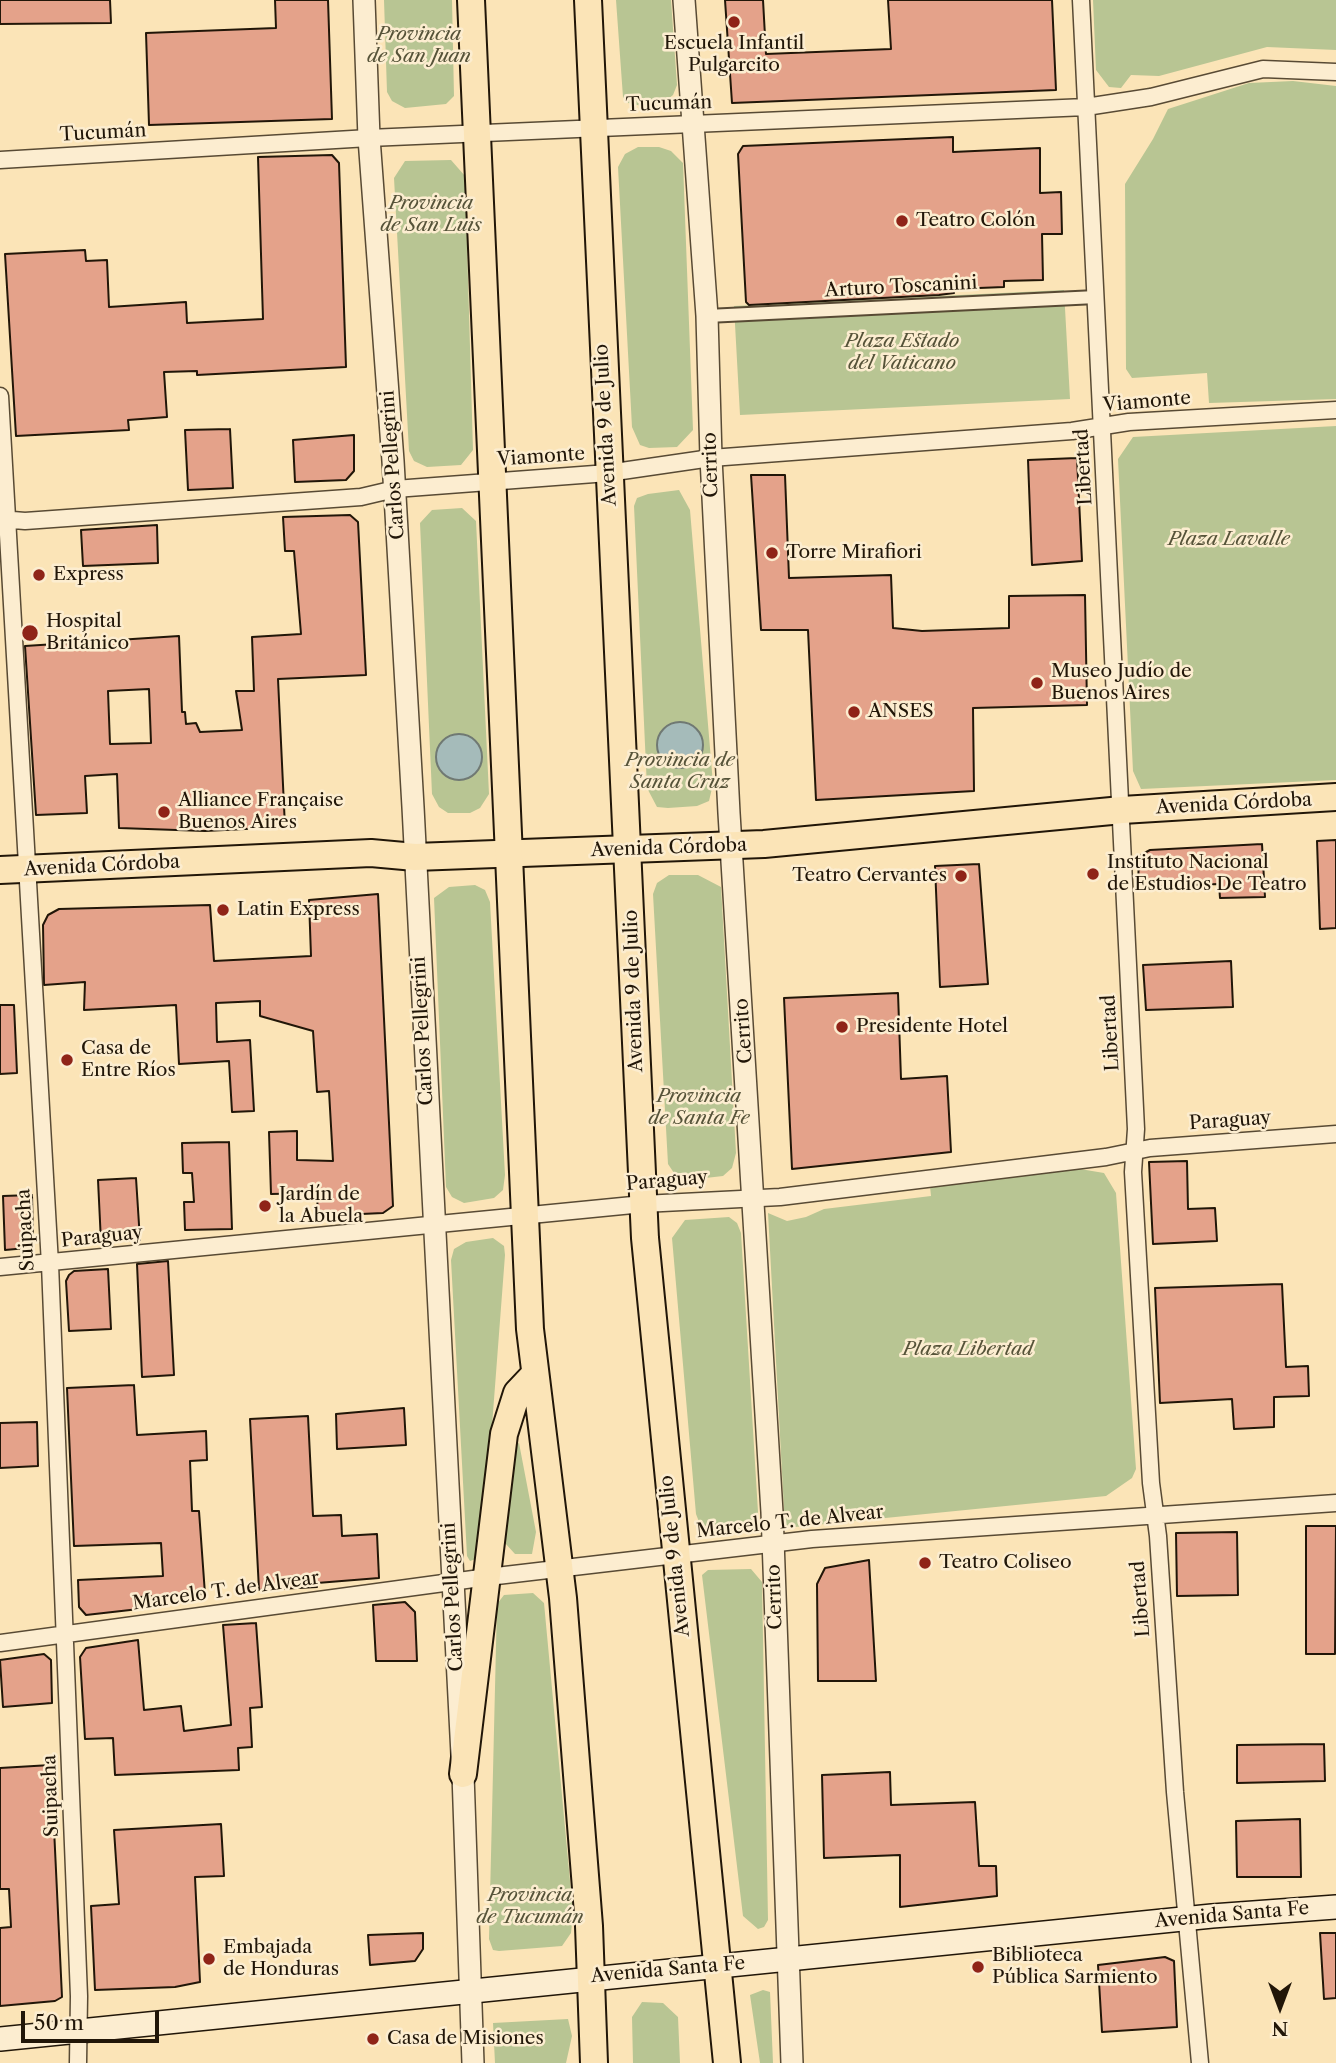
<!DOCTYPE html>
<meta charset="utf-8">
<style>
body{margin:0}
#map{position:relative;width:1336px;height:2063px;overflow:hidden;background:#fbe4b7;font-family:"Libre Caslon Text",serif}
canvas{display:block}
.north{position:absolute;left:1245px;top:1972px;width:70px;height:70px;-webkit-text-stroke:5px #fcedd0;paint-order:stroke;rotate:180deg;font-size:19px;font-weight:700;line-height:28px;text-align:center;color:#211608}
.north::after{content:'';display:block;margin:auto;width:24px;height:32px;background:#211608;clip-path:polygon(50% 0,100% 100%,50% 72%,0 100%)}
.scale{position:absolute;left:21px;top:2011px;width:138px;height:32px;box-sizing:border-box;border:4px solid #211608;border-top:0;padding-left:9px;font-size:21px;line-height:24px;white-space:nowrap;color:#211608;-webkit-text-stroke:5px #fcedd0;paint-order:stroke}
</style>
<div id="map">
<canvas width="1336" height="2063"></canvas>
<div class="north">N</div>
<div class="scale">50 m</div>
</div>
<script>
const context = document.querySelector('canvas').getContext('2d');
context.lineJoin = 'round';
function fillPath(path, color) {
  context.fillStyle = color;
  context.fill(path, 'evenodd');
}
function toPath(rows) {
  const path = new Path2D();
  for (const r of rows) {
    if (r.length === 3) {
      path.moveTo(r[0] + r[2], r[1]);
      path.arc(r[0], r[1], r[2], 0, 2 * Math.PI);
      continue;
    }
    path.moveTo(r[0], r[1]);
    for (let i = 2; i < r.length; i += 2) path.lineTo(r[i], r[i + 1]);
  }
  return path;
}
function strokePath(path, color, width, dash) {
  context.strokeStyle = color;
  context.lineWidth = width;
  context.lineCap = dash ? 'butt' : 'round';
  context.setLineDash(dash || []);
  context.stroke(path);
}
function label(font, color, halo, rows, align = 'center') {
  context.font = font + ' "Libre Caslon Text",serif';
  context.lineWidth = 5;
  context.setLineDash([]);
  context.textBaseline = 'middle';
  context.strokeStyle = halo;
  context.fillStyle = color;
  for (const [text, x, y, turn = 0] of rows) {
    context.save();
    context.translate(x, y);
    context.rotate((+turn || 0) * Math.PI / 180);
    context.textAlign = isNaN(turn) ? turn : align;
    if (halo) context.strokeText(text, 0, 0);
    context.fillText(text, 0, 0);
    context.restore();
  }
}
const green = toPath([
 [384,0,452,0,454,96,446,104,405,108,392,101,387,92],
 [616,0,671,0,677,85,673,95,663,103,642,106,628,103,623,97],
 [1093,0,1336,0,1336,50,1267,47,1159,76,1131,75,1121,88,1109,87,1096,70],
 [1293,81,1336,86,1336,399,1209,403,1207,373,1132,378,1126,369,1125,184,1153,139,1168,109,1249,83],
 [638,147,659,147,671,151,683,163,693,430,677,447,649,448,640,445,632,427,618,167,625,154],
 [451,160,465,176,473,450,461,465,427,467,414,461,409,451,394,178,405,161],
 [1064,290,1070,399,740,415,734,306],
 [1336,426,1336,780,1141,789,1133,771,1118,459,1133,437],
 [679,490,690,510,713,784,709,801,697,806,668,808,657,807,647,788,634,506,637,498,648,494],
 [462,508,476,521,489,794,480,808,470,813,448,813,439,807,432,794,420,523,432,510],
 [669,875,698,875,721,887,736,1153,732,1168,723,1176,688,1180,676,1176,668,1164,653,894,657,883],
 [475,885,485,890,490,902,505,1175,503,1190,494,1198,464,1203,452,1197,446,1187,434,898,449,887],
 [1080,1169,1104,1173,1116,1193,1136,1469,1132,1478,1106,1496,785,1528,768,1213,787,1221,806,1217,824,1209,931,1196,930,1186],
 [729,1217,737,1223,741,1233,758,1512,749,1528,741,1533,714,1536,703,1532,696,1514,672,1238,685,1220],
 [493,1238,504,1246,505,1255,482,1557,470,1561,467,1556,451,1260,454,1249,466,1242],
 [519,1443,536,1532,532,1554,515,1554,505,1543,513,1446],
 [751,1569,762,1582,768,1920,764,1927,758,1929,743,1916,702,1575,708,1570],
 [533,1593,544,1603,573,1913,571,1933,562,1946,499,1951,493,1950,489,1939,497,1604,504,1595],
 [763,1990,770,1992,773,2063,760,2063,750,1995],
 [642,2002,663,2003,678,2017,680,2063,633,2063,632,2017],
 [568,2019,572,2036,566,2063,495,2063,493,2023]
]);
const water = toPath([
 [680,745,23],
 [459,757,23]
]);
const building = toPath([
 [0,0,110,0,111,23,0,24,0,0],
 [275,0,328,0,332,119,149,125,146,33,276,28,275,0],
 [725,0,763,0,766,54,891,49,888,0,1052,0,1056,90,732,103,725,0],
 [953,137,953,152,1040,148,1040,193,1061,192,1062,234,1042,234,1043,280,1004,281,1004,287,954,289,954,293,939,295,749,305,746,302,738,154,743,146,953,137],
 [332,155,339,163,346,367,197,375,197,371,164,372,167,417,128,420,129,430,16,436,5,254,85,250,86,261,107,260,109,307,186,302,187,323,263,319,258,157,332,155],
 [230,429,233,488,188,490,185,430,230,429],
 [354,435,354,471,346,480,295,482,293,440,354,435],
 [1077,458,1082,561,1032,565,1028,460,1077,458],
 [751,475,785,475,789,578,891,575,893,628,922,631,1009,628,1009,596,1085,595,1087,705,973,708,974,791,816,800,808,630,761,630,751,475],
 [350,515,358,522,366,675,278,679,285,827,205,831,119,828,117,774,85,776,87,813,36,815,25,646,179,636,182,712,185,712,186,724,196,723,200,732,242,730,236,691,254,691,252,637,301,634,294,551,285,551,283,517,350,515],
 [149,689,151,743,110,744,108,691,149,689],
 [157,525,158,563,83,566,81,530,157,525],
 [1336,840,1336,928,1320,929,1317,841,1336,840],
 [1262,844,1265,897,1220,898,1219,884,1138,887,1139,856,1150,850,1262,844],
 [979,864,988,984,940,987,935,866,979,864],
 [378,894,393,1206,383,1213,318,1216,317,1193,271,1194,269,1132,297,1131,297,1160,333,1161,329,1091,317,1092,313,1031,260,1016,260,1001,216,1003,217,1042,250,1040,254,1111,232,1112,229,1061,179,1064,176,1005,84,1010,85,982,44,985,43,925,48,915,59,909,210,905,214,961,311,956,309,900,378,894],
 [1231,961,1233,1007,1146,1010,1143,965,1231,961],
 [898,993,901,1079,947,1076,951,1152,792,1169,784,998,898,993],
 [0,1005,14,1005,17,1073,0,1074,0,1005],
 [229,1142,232,1229,185,1230,184,1202,194,1202,192,1173,183,1173,182,1143,229,1142],
 [1187,1161,1188,1209,1215,1208,1217,1241,1153,1244,1149,1162,1187,1161],
 [136,1178,140,1240,101,1242,98,1180,136,1178],
 [32,1195,33,1242,27,1248,5,1250,3,1196,32,1195],
 [168,1261,174,1375,142,1377,137,1264,168,1261],
 [108,1269,111,1329,69,1331,66,1281,69,1275,74,1271,108,1269],
 [1282,1284,1286,1367,1308,1366,1309,1396,1274,1397,1274,1427,1234,1429,1232,1399,1160,1403,1155,1288,1282,1284],
 [134,1385,137,1435,206,1431,207,1460,190,1461,192,1511,199,1511,205,1594,138,1597,139,1609,86,1615,79,1607,78,1580,163,1576,161,1543,74,1546,67,1388,134,1385],
 [404,1408,406,1445,337,1449,336,1414,404,1408],
 [308,1416,313,1516,341,1515,342,1536,377,1534,379,1578,317,1583,317,1587,259,1590,250,1419,308,1416],
 [37,1422,38,1466,0,1468,0,1423,37,1422],
 [1306,1526,1336,1526,1335,1654,1306,1654,1306,1526],
 [1237,1532,1238,1595,1177,1596,1176,1533,1237,1532],
 [869,1560,876,1681,818,1681,817,1584,825,1568,869,1560],
 [405,1602,415,1612,417,1661,376,1661,373,1605,405,1602],
 [256,1623,262,1707,250,1708,252,1747,238,1748,239,1770,115,1775,113,1738,85,1739,80,1657,86,1648,138,1640,144,1710,181,1706,184,1731,231,1725,223,1625,256,1623],
 [44,1654,51,1660,52,1703,3,1707,0,1660,44,1654],
 [1324,1744,1325,1781,1237,1783,1237,1745,1324,1744],
 [51,1765,62,1997,55,2001,0,2006,0,1928,11,1927,9,1889,0,1889,0,1768,51,1765],
 [890,1772,891,1805,975,1802,979,1866,996,1866,997,1896,900,1907,900,1855,824,1858,822,1775,890,1772],
 [1300,1819,1301,1877,1237,1877,1236,1821,1300,1819],
 [221,1824,224,1876,195,1877,200,1982,175,1987,95,1990,91,1906,119,1904,114,1830,221,1824],
 [423,1933,423,1949,415,1961,370,1965,368,1935,423,1933],
 [1320,1933,1336,1933,1336,1998,1324,1999,1320,1933],
 [1165,1957,1174,1961,1177,2027,1102,2032,1098,1965,1165,1957]
]);
const pedestrian = toPath([
 [707,316,1096,297]
]);
const minor = toPath([
 [1081,0,1136,1129,1133,1172,1151,1483,1158,1536,1175,1792,1200,2063],
 [0,160,369,138,1086,107,1151,97,1263,69,1336,72],
 [0,396,50,1264,79,1996,78,2063],
 [0,519,25,521,361,497,395,489,608,473,711,458,1072,431,1129,422,1336,410],
 [0,1267,643,1204,780,1197,1106,1157,1150,1148,1336,1134],
 [0,1643,488,1577,812,1539,1336,1503]
]);
const tertiary = toPath([
 [364,0,369,138,393,461,413,807,463,1774,473,2063],
 [684,0,707,316,711,458,729,813,772,1512,792,2063]
]);
const secondary = toPath([
 [0,2039,1212,1916,1336,1907]
]);
const primary = toPath([
 [0,870,371,853,415,857,764,844,1122,810,1336,797]
]);
const trunk = toPath([
 [471,0,530,1329,563,1598,589,1926,594,2063],
 [588,0,645,1238,727,2063],
 [463,1774,504,1434,517,1393,534,1375]
]);
const markers = [
 [734,22,7,"#8f2418"],
 [902,221,7,"#8f2418"],
 [772,553,7,"#8f2418"],
 [39,575,7,"#8f2418"],
 [30,633,9,"#8f2418"],
 [1037,683,7,"#8f2418"],
 [854,712,7,"#8f2418"],
 [164,812,7,"#8f2418"],
 [1093,874,7,"#8f2418"],
 [961,876,7,"#8f2418"],
 [223,910,7,"#8f2418"],
 [842,1027,7,"#8f2418"],
 [67,1060,7,"#8f2418"],
 [265,1206,7,"#8f2418"],
 [925,1563,7,"#8f2418"],
 [209,1959,7,"#8f2418"],
 [978,1967,7,"#8f2418"],
 [373,2039,7,"#8f2418"]
];
const parkNames = [
 ["Provincia",419,35],
 ["de San Juan",419,57],
 ["Provincia",431,204],
 ["de San Luis",431,226],
 ["Plaza Estado",902,342],
 ["del Vaticano",902,364],
 ["Plaza Lavalle",1229,540],
 ["Provincia de",680,761],
 ["Santa Cruz",680,783],
 ["Provincia",699,1097],
 ["de Santa Fe",699,1119],
 ["Plaza Libertad",968,1350],
 ["Provincia",530,1896],
 ["de Tucumán",530,1918]
];
const poiNames = [
 ["Escuela Infantil",734,44,"center"],
 ["Pulgarcito",734,66,"center"],
 ["Teatro Colón",916,221],
 ["Torre Mirafiori",786,553],
 ["Express",53,575],
 ["Hospital",46,622],
 ["Británico",46,644],
 ["Museo Judío de",1051,672],
 ["Buenos Aires",1051,694],
 ["ANSES",868,712],
 ["Alliance Française",178,801],
 ["Buenos Aires",178,823],
 ["Instituto Nacional",1107,863],
 ["de Estudios De Teatro",1107,885],
 ["Teatro Cervantes",947,876,"right"],
 ["Latin Express",237,910],
 ["Presidente Hotel",856,1027],
 ["Casa de",81,1049],
 ["Entre Ríos",81,1071],
 ["Jardín de",279,1195],
 ["la Abuela",279,1217],
 ["Teatro Coliseo",939,1563],
 ["Embajada",223,1948],
 ["de Honduras",223,1970],
 ["Biblioteca",992,1956],
 ["Pública Sarmiento",992,1978],
 ["Casa de Misiones",387,2039]
];
const streetNames = [
 ["Tucumán",669,104,-2],
 ["Tucumán",103,133,-3],
 ["Arturo Toscanini",901,287,-3],
 ["Viamonte",1147,402,-5],
 ["Avenida 9 de Julio",606,425,-93],
 ["Viamonte",541,457,-4],
 ["Carlos Pellegrini",393,465,-94],
 ["Cerrito",711,465,-92],
 ["Libertad",1084,467,-93],
 ["Avenida Córdoba",1234,804,-3],
 ["Avenida Córdoba",669,848,-2],
 ["Avenida Córdoba",102,866,-3],
 ["Avenida 9 de Julio",634,991,-92],
 ["Carlos Pellegrini",423,1031,-93],
 ["Cerrito",744,1031,-94],
 ["Libertad",1111,1033,-93],
 ["Paraguay",1230,1121,-4],
 ["Paraguay",667,1181,-5],
 ["Suipacha",26,1230,-93],
 ["Paraguay",102,1237,-6],
 ["Marcelo T. de Alvear",790,1522,-6],
 ["Avenida 9 de Julio",675,1556,-96],
 ["Marcelo T. de Alvear",226,1591,-8],
 ["Carlos Pellegrini",453,1597,-93],
 ["Cerrito",775,1597,-92],
 ["Libertad",1141,1599,-94],
 ["Suipacha",51,1796,-92],
 ["Avenida Santa Fe",1232,1915,-5],
 ["Avenida Santa Fe",668,1970,-5]
];
fillPath(green, '#b8c593');
fillPath(water, '#a5bbba');
strokePath(water, '#707973', 2);
fillPath(building, '#e4a28a');
strokePath(building, '#211608', 2);
strokePath(pedestrian, '#584a34', 16);
strokePath(minor, '#584a34', 19);
strokePath(tertiary, '#584a34', 24);
strokePath(secondary, '#211608', 26);
strokePath(primary, '#211608', 30);
strokePath(trunk, '#211608', 30);
strokePath(pedestrian, '#fcedd0', 12);
strokePath(minor, '#fcedd0', 16);
strokePath(tertiary, '#fcedd0', 21);
strokePath(secondary, '#fcedd0', 23);
strokePath(primary, '#fbe4b7', 26);
strokePath(trunk, '#fbe4b7', 26);
for (const [x, y, r, color] of markers) {
  const dot = new Path2D();
  dot.arc(x, y, r, 0, 2 * Math.PI);
  context.fillStyle = color;
  context.fill(dot);
  strokePath(dot, '#fcedd0', 2.5);
}
label('italic 19px', '#565339', '#fcedd0', parkNames);
label('19px', '#211608', '#fcedd0', poiNames, 'left');
label('19px', '#211608', '#fcedd0', streetNames);
</script>
